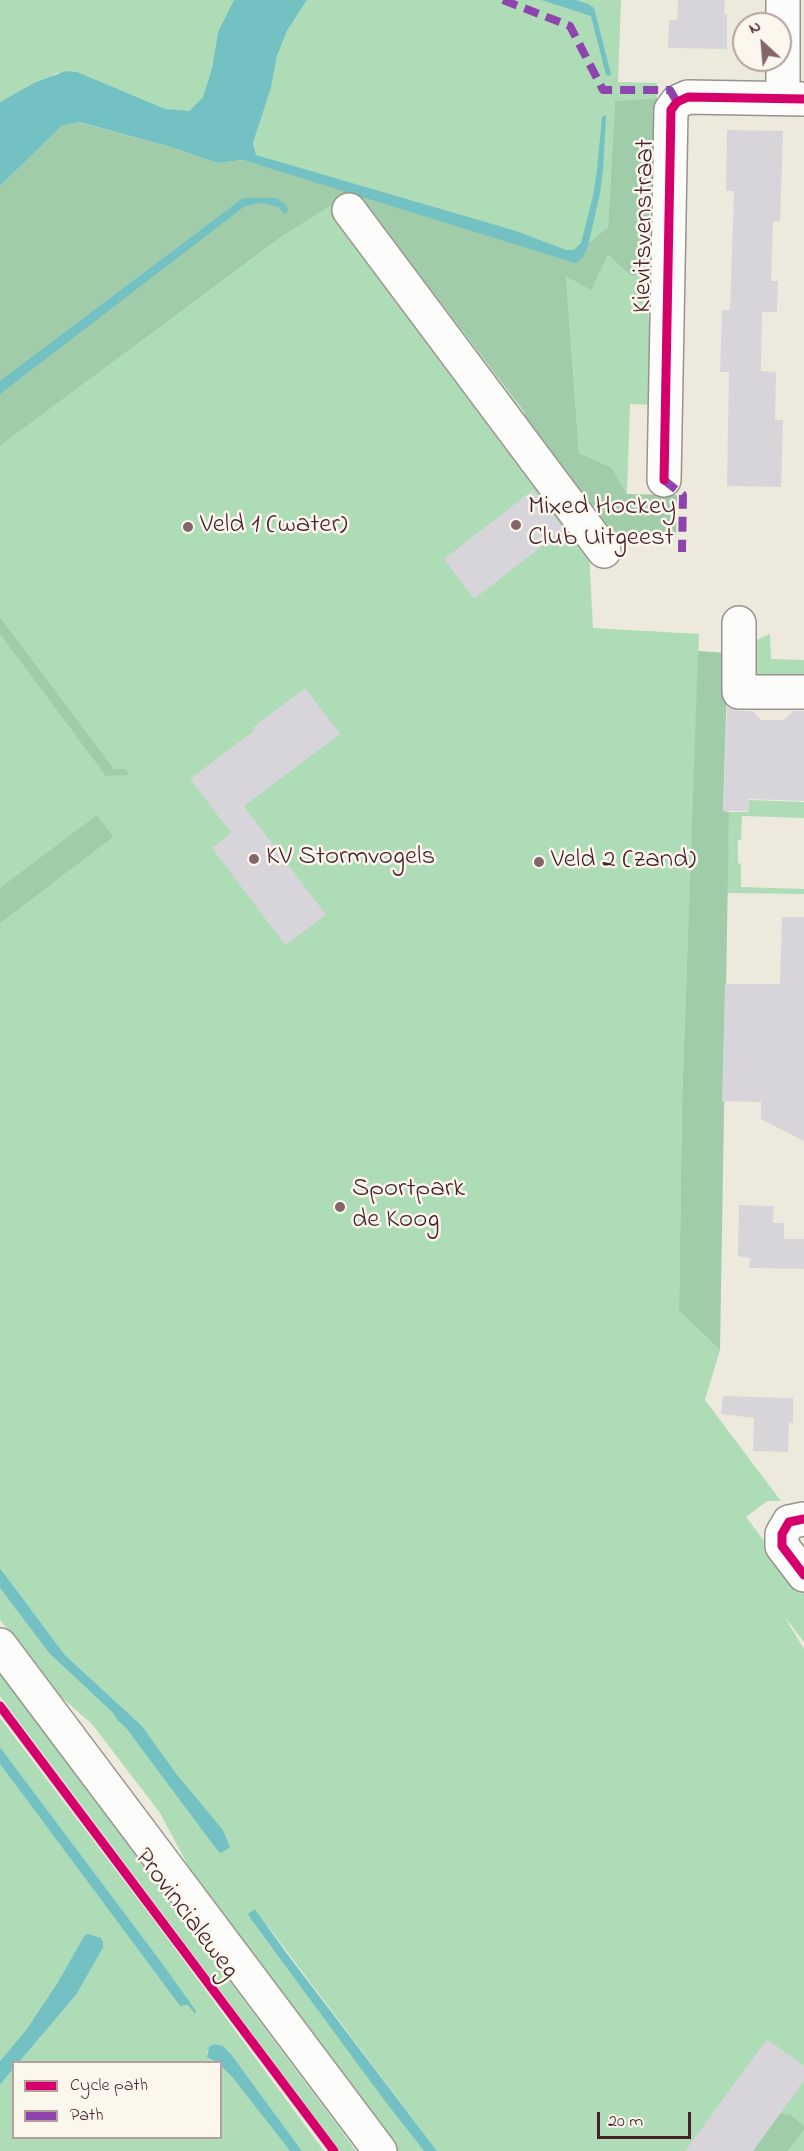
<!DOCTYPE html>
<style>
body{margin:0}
#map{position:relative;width:804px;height:2151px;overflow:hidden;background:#edeadd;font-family:"Indie Flower",sans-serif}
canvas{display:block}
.legend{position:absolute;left:12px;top:2061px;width:210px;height:78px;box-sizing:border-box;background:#fbf7ec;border:2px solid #b4a19f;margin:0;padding:8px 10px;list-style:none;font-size:18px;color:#4a1f2b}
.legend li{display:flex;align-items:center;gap:12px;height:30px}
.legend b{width:30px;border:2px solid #b4a19f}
.north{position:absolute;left:732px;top:12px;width:60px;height:60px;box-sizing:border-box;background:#fbf7ec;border:2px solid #b4a19f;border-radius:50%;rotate:334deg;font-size:16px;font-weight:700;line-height:24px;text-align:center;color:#4a1f2b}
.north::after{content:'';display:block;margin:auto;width:21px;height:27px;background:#836669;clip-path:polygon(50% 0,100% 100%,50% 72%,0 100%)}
.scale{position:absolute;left:597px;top:2112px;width:94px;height:27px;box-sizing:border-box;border:3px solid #4a1f2b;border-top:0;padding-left:8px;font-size:18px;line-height:21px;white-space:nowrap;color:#4a1f2b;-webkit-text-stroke:4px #fbf7ec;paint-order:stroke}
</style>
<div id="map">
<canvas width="804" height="2151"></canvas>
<ul class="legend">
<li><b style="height:8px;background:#d6006c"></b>Cycle path</li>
<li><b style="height:8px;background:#8e44ad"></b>Path</li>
</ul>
<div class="north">N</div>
<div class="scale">20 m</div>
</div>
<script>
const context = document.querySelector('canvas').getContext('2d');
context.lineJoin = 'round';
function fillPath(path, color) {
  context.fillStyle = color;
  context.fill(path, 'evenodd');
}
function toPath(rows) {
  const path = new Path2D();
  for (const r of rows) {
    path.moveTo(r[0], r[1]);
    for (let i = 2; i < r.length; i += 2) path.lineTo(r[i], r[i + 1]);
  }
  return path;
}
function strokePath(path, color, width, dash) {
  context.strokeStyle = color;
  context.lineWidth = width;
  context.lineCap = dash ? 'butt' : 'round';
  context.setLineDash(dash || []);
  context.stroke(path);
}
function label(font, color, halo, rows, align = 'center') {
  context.font = font + ' "Indie Flower",sans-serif';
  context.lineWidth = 5;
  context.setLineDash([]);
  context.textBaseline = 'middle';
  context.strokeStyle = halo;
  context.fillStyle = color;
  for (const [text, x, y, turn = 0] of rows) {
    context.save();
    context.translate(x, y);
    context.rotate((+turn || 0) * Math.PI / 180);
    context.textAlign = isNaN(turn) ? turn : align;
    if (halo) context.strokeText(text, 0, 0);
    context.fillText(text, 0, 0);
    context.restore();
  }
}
const green = toPath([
 [0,0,234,0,218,32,212,68,203,97,189,111,181,112,165,109,57,73,0,102],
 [307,0,621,0,618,82,657,83,657,98,615,101,608,227,585,246,570,254,256,155,253,143,271,88,277,56,287,31],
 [347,194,377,219,525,414,589,553,593,628,699,634,682,1103,679,1311,720,1350,705,1400,781,1501,767,1501,746,1517,804,1594,804,1642,784,1616,804,1649,804,2151,437,2151,255,1909,252,1922,424,2151,398,2151,199,1886,160,1813,92,1724,53,1690,0,1620,0,1588,49,1653,113,1713,117,1720,126,1728,221,1853,178,1776,142,1726,65,1655,0,1568,0,446,284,235],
 [608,255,630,275,646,275,654,405,630,404,627,494,611,467,579,453,566,275,591,289],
 [770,634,771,659,804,660,804,683,799,684,752,675,753,644,757,640],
 [749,800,804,802,804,818,742,816,741,840,738,840,738,863,741,864,741,887,804,889,804,894,727,893,729,812,748,812],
 [0,1674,338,2126,356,2151,340,2151,154,1902,0,1696],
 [0,1718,152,1918,324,2151,302,2151,231,2054,223,2046,214,2044,209,2048,207,2053,210,2059,216,2062,19,2062,76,1995,103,1948,84,1936,58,1982,26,2030,0,2061,0,1764,180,2006,188,2005,156,1955,0,1747],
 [221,2066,233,2078,290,2151,0,2151,0,2085,13,2069,14,2138,220,2138]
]);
const forest = toPath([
 [657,98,646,275,630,275,608,255,591,290,566,276,579,453,611,467,627,494,677,495,676,537,609,535,541,447,523,415,525,413,377,219,347,195,284,235,0,446,0,186,62,126,78,122,174,148,217,163,243,160,570,254,585,246,608,227,615,101],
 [0,618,114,769,125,769,129,775,106,776,0,634],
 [698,651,728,653,723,811,729,812,720,1350,679,1311,682,1103],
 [97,815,113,837,0,923,0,888],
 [779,2112,788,2116,789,2114,804,2126,804,2130,787,2151,750,2151]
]);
const water = toPath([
 [234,0,307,0,287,31,277,56,271,88,253,143,256,155,516,231,566,250,574,250,581,243,593,196,597,170,602,117,606,115,603,170,600,193,588,246,583,257,576,263,572,262,243,160,217,163,174,148,79,122,62,126,0,186,0,102,36,82,66,71,77,72,165,109,189,111,203,97,212,68,218,32],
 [541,0,576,0,588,4,594,8,611,74,609,76,606,75,591,16],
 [243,198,276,198,286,205,288,211,285,214,278,207,261,203,245,206,0,394,0,381],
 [0,1568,65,1655,142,1726,178,1776,223,1830,230,1847,221,1853,218,1851,126,1728,117,1720,113,1713,49,1653,0,1588],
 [0,1747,156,1955,196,2011,195,2014,188,2005,180,2006,0,1764],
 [255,1909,285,1951,437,2151,424,2151,385,2101,252,1921,248,1914],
 [88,1934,101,1938,103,1942,103,1948,76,1995,19,2062,14,2062,13,2069,0,2085,0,2061,26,2030,58,1982,84,1936],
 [214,2044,223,2046,231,2054,302,2151,290,2151,233,2078,221,2066,220,2062,216,2062,207,2057,209,2047]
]);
const building = toPath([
 [678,0,725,0,724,14,727,14,727,49,668,48,669,20,677,20],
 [727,130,783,131,780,221,773,221,771,281,778,281,777,312,762,312,761,371,776,372,775,420,783,420,781,487,727,486,729,372,720,372,722,310,730,310,734,191,726,191],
 [533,490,564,529,474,599,444,559],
 [305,688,340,734,244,806,326,915,285,945,212,848,231,833,190,779,255,730,252,728],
 [727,706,738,711,753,711,761,720,784,720,793,711,804,711,804,801,749,799,749,811,723,811],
 [782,917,804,917,804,1141,761,1119,761,1102,722,1101,725,984,780,984],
 [739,1205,774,1206,773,1223,784,1223,784,1239,804,1239,804,1269,749,1268,750,1258,738,1256],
 [723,1396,793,1398,793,1423,789,1422,788,1452,753,1451,754,1418,721,1414],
 [767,2039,804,2066,804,2081,753,2151,685,2151]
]);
const minor = toPath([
 [783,0,783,98],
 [349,210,604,551],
 [664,480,671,110,677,102,688,97,804,99],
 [739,623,739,692,804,692],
 [804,1519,789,1522,782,1534,782,1546,804,1575]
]);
const major = toPath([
 [0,1645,380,2151]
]);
const quiet = toPath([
 [503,0,570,26,603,90,670,90,677,102],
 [664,480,683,495,682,552]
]);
const cycleway = toPath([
 [664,480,671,110,677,102,688,97,804,99],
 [804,1519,789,1522,782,1534,782,1546,804,1575],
 [0,1706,334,2151]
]);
const markers = [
 [516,525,6,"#836669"],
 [188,527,6,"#836669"],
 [254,859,6,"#836669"],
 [539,862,6,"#836669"],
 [340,1207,6,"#836669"]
];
const streetNames = [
 ["Kievitsvenstraat",646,226,-89],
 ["Provincialeweg",185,1915,53]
];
const poiNames = [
 ["Mixed Hockey",528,509],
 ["Club Uitgeest",528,540],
 ["Veld 1 (water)",200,527],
 ["KV Stormvogels",266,859],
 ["Veld 2 (zand)",551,862],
 ["Sportpark",352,1191],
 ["de Koog",352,1222]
];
fillPath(green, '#addcb6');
fillPath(forest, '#a1ccaa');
fillPath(water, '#73c1c2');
fillPath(building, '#d7d5d9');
strokePath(minor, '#9a928d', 36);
strokePath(major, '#9a928d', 36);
strokePath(minor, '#fcfcfa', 33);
strokePath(major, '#fcfcfa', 33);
strokePath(quiet, '#8e44ad', 8, [15, 8]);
strokePath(cycleway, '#d6006c', 9);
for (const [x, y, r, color] of markers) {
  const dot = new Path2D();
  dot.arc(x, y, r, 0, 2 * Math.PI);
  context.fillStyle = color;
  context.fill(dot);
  strokePath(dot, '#fbf7ec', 2);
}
label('27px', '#4a1f2b', '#fbf7ec', streetNames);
label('27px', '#4a1f2b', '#fbf7ec', poiNames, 'left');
</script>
